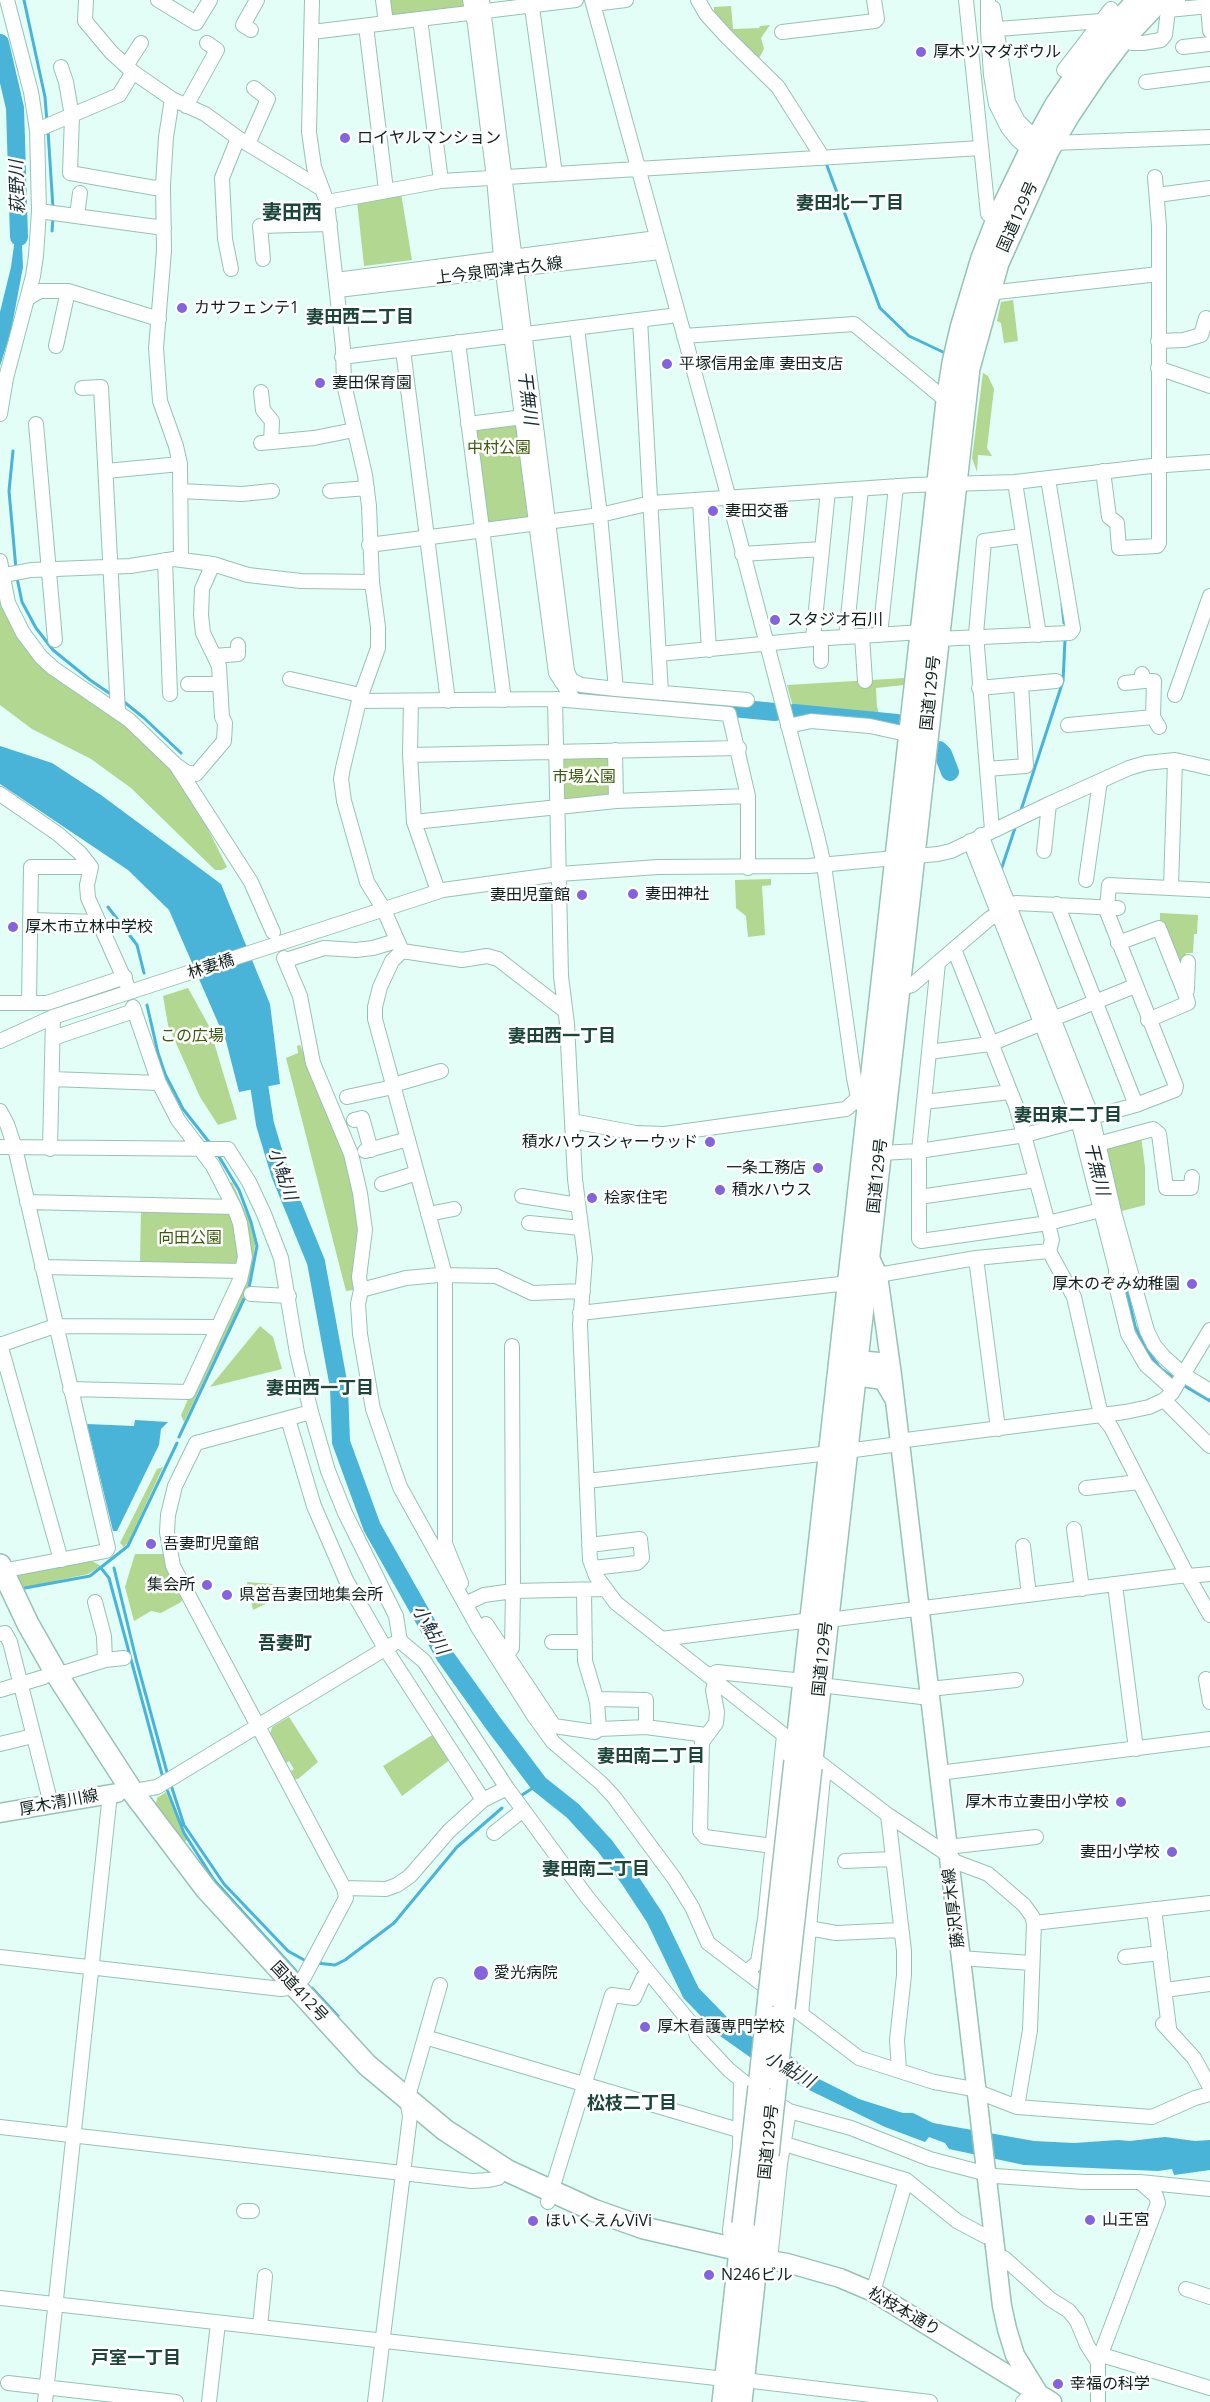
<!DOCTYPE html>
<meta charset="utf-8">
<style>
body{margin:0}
canvas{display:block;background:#e3fef6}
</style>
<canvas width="1210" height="2402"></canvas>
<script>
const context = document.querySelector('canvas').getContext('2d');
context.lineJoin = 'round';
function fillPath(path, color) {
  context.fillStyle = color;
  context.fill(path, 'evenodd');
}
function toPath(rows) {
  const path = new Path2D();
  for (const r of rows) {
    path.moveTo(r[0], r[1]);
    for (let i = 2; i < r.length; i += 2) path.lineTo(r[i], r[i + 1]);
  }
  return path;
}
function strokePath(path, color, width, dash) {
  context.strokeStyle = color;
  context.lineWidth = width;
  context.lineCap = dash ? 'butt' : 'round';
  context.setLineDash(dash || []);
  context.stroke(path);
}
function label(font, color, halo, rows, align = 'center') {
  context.font = font + ' "Open Sans","Noto Sans JP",sans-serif';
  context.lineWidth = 5;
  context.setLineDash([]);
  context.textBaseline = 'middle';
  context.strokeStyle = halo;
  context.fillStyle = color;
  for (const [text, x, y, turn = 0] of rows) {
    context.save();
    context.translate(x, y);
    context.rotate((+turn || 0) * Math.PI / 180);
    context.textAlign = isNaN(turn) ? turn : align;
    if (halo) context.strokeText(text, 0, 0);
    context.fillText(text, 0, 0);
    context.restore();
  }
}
const green = toPath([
 [387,0,465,0,466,5,464,8,392,17],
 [731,6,733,29,759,28,760,26,770,25,761,38,764,49,759,58,714,16,714,7],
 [401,193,412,260,364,266,357,201],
 [1013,300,1018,341,1004,343,1001,323,997,321,1001,302],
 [983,373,988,376,994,389,987,448,992,456,978,455,977,472,972,458],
 [515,421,521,425,530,515,526,521,488,525,484,521,472,430],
 [0,580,36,656,119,717,172,765,202,817,227,867,222,870,215,870,131,788,91,759,32,729,0,705],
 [905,678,904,685,876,688,877,707,880,716,793,707,787,685],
 [563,755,608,755,612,793,609,796,563,800],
 [771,879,771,885,762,886,765,935,748,937,746,916,736,908,735,880],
 [1160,913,1198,915,1197,934,1194,934,1193,953,1186,953,1184,971,1180,971,1160,923],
 [188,988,209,1026,237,1119,218,1125,200,1097,168,1025,163,996],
 [300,1045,347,1153,357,1196,358,1228,354,1290,346,1291,286,1058,298,1053,297,1046],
 [1141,1136,1145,1167,1145,1205,1118,1212,1105,1146],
 [232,1182,250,1222,255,1244,253,1267,248,1288,184,1422,181,1415,236,1293,247,1259,227,1185],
 [141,1209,233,1213,241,1258,236,1267,140,1264],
 [260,1326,273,1337,282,1369,210,1387],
 [163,1467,128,1543,124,1547,120,1543,157,1469],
 [135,1554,163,1554,168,1568,184,1596,181,1602,161,1613,151,1611,134,1621,125,1587],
 [90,1560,101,1566,88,1574,23,1588,16,1575],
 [247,1582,273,1584,276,1599,253,1610],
 [289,1717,318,1762,298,1779,295,1779,291,1771,294,1769,289,1761,286,1763,270,1735,272,1727],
 [434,1734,451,1759,402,1796,383,1766],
 [166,1792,187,1840,180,1844,155,1810,157,1798]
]);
const water = toPath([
 [20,203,23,267,11,331,0,366,0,312,11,267],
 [0,746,52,763,101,795,221,884,270,1004,280,1084,239,1092,226,1041,169,910,128,870,0,784],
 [135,1420,168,1422,161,1429,159,1445,117,1531,113,1531,87,1424,134,1426],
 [791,2056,813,2076,859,2099,903,2113,913,2113,933,2123,1034,2141,1074,2143,1118,2140,1130,2141,1165,2137,1195,2141,1210,2140,1210,2170,1174,2175,1172,2169,1158,2171,1024,2165,949,2149,945,2143,929,2137,925,2142,885,2127,803,2087,788,2078]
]);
const stream = toPath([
 [24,0,45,97,47,122],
 [48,131,53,208],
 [826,163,880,308,909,336,945,353],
 [52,231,53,218],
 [13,451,9,491,16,569],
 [17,578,22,602,36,628,53,650,90,680,112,695],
 [1062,604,1064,623],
 [123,701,144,718,181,753],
 [1021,810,1063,681,1065,640],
 [1001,870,1016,825],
 [108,907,137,945,144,973],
 [147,1005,158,1053,165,1074,183,1109,209,1142],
 [218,1155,239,1190,251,1222,257,1246,249,1288],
 [1122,1270,1135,1326,1145,1348,1160,1368,1175,1379],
 [1183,1385,1210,1401],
 [179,1437,244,1299],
 [101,1568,109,1578,163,1778],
 [114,1568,136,1659,168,1776],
 [25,1588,90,1576,128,1546,177,1443],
 [171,1785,184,1825,224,1884,288,1951,306,1961],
 [166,1787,184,1833,214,1880,296,1971],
 [519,1797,539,1784],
 [316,1963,335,1965,345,1960,394,1923,457,1847,502,1808],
 [312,1988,338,2016]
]);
const river = toPath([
 [0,43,15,108,19,237],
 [583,694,775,712],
 [794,713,897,723],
 [939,750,943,754,950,772],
 [256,1065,265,1124,280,1174,316,1262,339,1387,341,1442,372,1527,445,1656,493,1723,539,1784,573,1811,605,1846,630,1880,655,1918,691,1993,727,2030,771,2061]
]);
const minor = toPath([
 [86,0,85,21,111,52,133,72,172,99,205,114,238,138,322,189],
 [158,0,196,23,210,0],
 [312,0,309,132,314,167,327,202,343,348,344,384,365,475,369,506,372,582,378,627,378,648,359,701,343,768,341,779,344,801,367,882,383,908,402,951,462,960,487,956,498,959,565,1011],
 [383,0,386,23],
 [470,0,475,25,494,178,501,258,556,673,574,700],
 [482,0,567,671,571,680,581,685,616,689],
 [531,0,555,174],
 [592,0,725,484,817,835,824,865,854,1078,858,1098,867,1113],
 [698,0,706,14,727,37,778,87,823,158],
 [966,0,988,214],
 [988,0,988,30,991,75,996,104,1008,128,1017,139,1030,151,1035,151],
 [593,4,626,0],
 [1208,7,1210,31],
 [993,8,1008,102,1018,121,1041,144],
 [1168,10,1210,6],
 [420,19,441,181],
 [366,26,386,190],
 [998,29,1101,21],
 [251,30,243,25,257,0],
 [312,32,576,0],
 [782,32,875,21,877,19,874,0],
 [1123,39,1132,43,1143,43,1161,40,1165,35,1168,10,1178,0],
 [1183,47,1210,44],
 [126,66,141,43],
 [61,67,66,82,72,116,70,173,155,188,163,185],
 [1064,70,1111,9],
 [1146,82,1209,74],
 [172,99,166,137,163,185,164,251,156,348,160,401,176,446,180,464,181,559],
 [186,106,217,50,207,43],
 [37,130,119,95,133,72],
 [1053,143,1210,137],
 [248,144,268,99,254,88],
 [1157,195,1210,188],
 [327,202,441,181,981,148],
 [39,211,164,228],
 [77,215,80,193],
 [263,259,260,226,330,224],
 [231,269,225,239,222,178,238,138],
 [336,280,657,238],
 [338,290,660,252],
 [988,293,1159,274],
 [28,298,40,291,68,291,159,319],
 [640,320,661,693],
 [577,328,600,515,616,689,747,700],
 [684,336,854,324,947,401],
 [1158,341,1184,340,1201,335,1206,318],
 [458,342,504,700],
 [56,346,68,291],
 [403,350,448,701],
 [342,357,678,315],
 [1158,368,1210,386],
 [82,388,101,387,118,712],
 [261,392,263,410,272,421,271,442],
 [0,414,6,378,33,276,36,256,39,211,37,130,31,92,7,0],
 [36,424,55,640],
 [468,424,524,417],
 [261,443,314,438,354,430],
 [106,471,180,464],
 [1103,471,1109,517,1117,523,1119,548,1157,546,1159,543,1159,226,1155,177],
 [1015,482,1039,635],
 [180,491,242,494,272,491],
 [330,491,367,488],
 [700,501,709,650],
 [369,545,600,515,651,503,914,485,1015,482,1151,466,1210,462],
 [742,554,822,549],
 [165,560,170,694],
 [0,561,8,603,23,633,41,657,53,668,129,720,176,765,251,882,273,932],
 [0,576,31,570,130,566,174,559,213,564,248,575,301,581,372,582],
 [880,635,896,486],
 [862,636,865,681],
 [846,637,861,489],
 [821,638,821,661],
 [813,639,828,491],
 [937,639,1070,633,1073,629,1048,479],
 [659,654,813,639,922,632],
 [215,656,238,654,238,645],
 [1142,674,1144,681,1154,681,1153,717],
 [290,679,360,695],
 [1125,683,1144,681],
 [188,684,220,684],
 [979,688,1056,681],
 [1175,695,1210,596],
 [555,699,561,976,567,1024,575,1179,585,1258,580,1325,590,1560,596,1576,616,1603,784,1735,798,1742],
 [359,701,555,699,729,714,748,796,748,868],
 [411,701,410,755,414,822,438,891],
 [1068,725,1153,717,1159,727],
 [788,726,811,721,870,726,911,735],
 [615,750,616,801],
 [410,755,739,748],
 [176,765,186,772,196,774,224,741,225,723,222,717,219,666,203,633,201,615,202,589,213,564],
 [987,769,1026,766,1021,684],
 [0,794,58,834,80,853,91,867],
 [414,822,616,801,748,796],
 [992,830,976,634,984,541,1022,536],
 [981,835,1092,1117,1115,1216,1147,1331,1154,1345,1164,1357,1184,1375,1210,1391],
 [970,841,1076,1112,1116,1269,1116,1285,1128,1334,1146,1365,1174,1390],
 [1044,851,1049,804],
 [91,867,87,885,88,898,127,985],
 [1086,880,1100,781],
 [1171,887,1175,760],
 [1057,904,1136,1105],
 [1107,908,1109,885,1210,890],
 [30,920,99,922],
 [1118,943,1159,928,1186,996,1188,1003,1148,1020],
 [954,949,1016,1106,1048,1223,1052,1240,1049,1251,1074,1297,1101,1415,1111,1427,1187,1575,1210,1615],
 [402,951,392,961,380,987,375,1007,375,1019,445,1275,445,1544,461,1583],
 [284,958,300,996,313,1063,351,1154,360,1193,365,1230,359,1277,361,1290,358,1304,360,1334,373,1409,400,1487,479,1629,534,1716,553,1742,601,1783,614,1797,674,1878,692,1907,708,1943,859,2058,934,2082,968,2088,1017,2107,1152,2117,1195,2098,1210,2094],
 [286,960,324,948,356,950,373,948,396,941],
 [938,963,919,1151,919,1239,921,1241,1048,1223,1101,1210],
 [898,990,912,985,989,919,1016,903,1118,908],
 [1187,990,1188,962],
 [0,1003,47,1003,125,977],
 [29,1003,31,867,91,867],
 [53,1038,134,1011],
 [0,1041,53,1017,443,890,559,874,658,867,809,866,938,854,951,851,1049,804,1129,768,1146,763,1175,760,1210,768],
 [929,1052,990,1044,1135,986],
 [52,1079,159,1083],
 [393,1085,441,1071],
 [347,1097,393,1087],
 [924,1102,1010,1092],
 [0,1111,7,1124,15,1148,108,1548,106,1551,2,1571],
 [354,1120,362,1118,371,1150],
 [572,1121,636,1133,665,1134,846,1109,858,1098],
 [1098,1144,1153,1129,1159,1134,1166,1188,1191,1188,1192,1177],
 [0,1147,228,1149,249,1182,264,1214,281,1258,297,1353,311,1412,328,1471,345,1513,396,1616,400,1641,424,1661,507,1788,587,1897,694,2027,697,2036,729,2070,745,2083,789,2111,851,2128,930,2159,995,2176,1084,2182,1140,2182,1210,2189],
 [50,1149,53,1017],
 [365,1151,408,1139],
 [880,1153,919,1151,1025,1135,1136,1105,1175,1090,1176,1086,1105,907],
 [382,1184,417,1173],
 [522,1196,578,1205],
 [919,1197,1036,1180],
 [27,1202,234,1207],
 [428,1214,454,1209],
 [529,1223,581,1228],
 [976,1258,998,1429],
 [42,1267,242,1271],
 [878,1275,976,1258,1049,1251],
 [361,1290,406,1278,439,1275,496,1276,532,1293,583,1291],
 [251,1294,289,1296],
 [580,1313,849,1283],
 [0,1344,61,1560],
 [0,1345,55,1326,218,1327],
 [70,1389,188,1392,240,1280,245,1257,240,1223,234,1207,213,1166,178,1120,159,1083,133,1007],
 [1164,1400,1210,1446],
 [288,1419,314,1506,346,1580,385,1648,483,1800],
 [847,1451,899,1444,906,1440,1125,1412,1149,1407,1164,1400,1172,1393,1210,1330],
 [587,1481,830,1453],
 [1086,1488,1139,1482],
 [1074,1529,1082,1589],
 [589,1545,640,1539,642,1558,637,1563,593,1568],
 [1023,1546,1029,1595],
 [1188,1576,1210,1574],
 [1115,1585,1136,1749],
 [584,1590,585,1661,597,1701,599,1729],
 [95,1602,104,1636,105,1660],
 [465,1604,484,1595,513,1591,605,1589],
 [828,1620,1187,1575],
 [486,1624,554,1726,595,1732,599,1729,646,1727],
 [0,1634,5,1633,10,1642,51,1804],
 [661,1639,811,1620],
 [552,1642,585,1642],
 [507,1654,512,1648,513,1591,512,1346],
 [57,1675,105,1660,124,1658],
 [710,1675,717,1672,804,1681],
 [1206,1679,1210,1702],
 [716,1680,713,1690,717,1712,716,1723,702,1742,700,1831,705,1837,773,1846],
 [820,1685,930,1698],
 [929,1689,1016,1680],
 [0,1690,44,1677],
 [596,1699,646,1700,646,1727,706,1735],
 [0,1744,33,1736],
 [812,1757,888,1815,941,1850,956,1862,988,1874,1024,1905,1032,1916,1034,1923,1030,2030,1017,2107],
 [939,1773,1210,1739],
 [129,1792,157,1787,393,1644],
 [888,1815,904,1951,904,1975,897,2040,899,2070],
 [494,1833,523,1810],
 [947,1847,1036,1837],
 [845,1861,893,1859],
 [344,1888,386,1889,397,1885,410,1876,449,1831,483,1800,507,1788],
 [1154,1909,1169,2028],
 [1034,1923,1210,1903],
 [808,1928,836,1933,901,1930],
 [0,1957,281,1989,294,1987,304,1977,346,1898,344,1888,173,1566,167,1532,168,1515,175,1486,196,1443,311,1412],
 [1125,1957,1160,1953],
 [960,1958,1031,1963],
 [748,1971,758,1962,765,1919,784,1735],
 [1165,1990,1210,1984],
 [801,2014,824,1766],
 [1163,2024,1194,2058,1210,2087],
 [425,2037,735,2129,744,2129],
 [0,2127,472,2181,489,2180,498,2178],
 [781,2143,906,2180,957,2221,985,2236],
 [548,2202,612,1995,634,1998,643,1978,649,1975],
 [244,2211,252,2211],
 [735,2255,732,2248,730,2230,740,2147,741,2080],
 [1004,2258,1050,2299,1069,2311,1077,2321,1087,2345,1098,2362,1158,2203,1156,2196,1140,2182],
 [770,2260,780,2164,789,2111],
 [1186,2289,1210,2297],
 [873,2292,906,2180],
 [0,2298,725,2379],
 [260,2327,265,2276],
 [1102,2355,1210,2388],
 [1098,2362,1098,2402],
 [744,2380,930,2402],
 [8,2383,176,2402],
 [45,2402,110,1794],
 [209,2402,218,2323],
 [375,2402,410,2116,407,2100,440,1985],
 [1023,2402,1029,2397,1039,2394,1042,2399]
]);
const major = toPath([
 [869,1256,878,1275,892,1375,1002,2306,1007,2329,1015,2355,1039,2394],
 [844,1365,857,1360,879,1362,885,1365,892,1375],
 [843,1369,855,1376,883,1380,893,1397],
 [0,1813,117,1793],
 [757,2258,787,2263,840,2278,873,2292,1052,2402]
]);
const highway = toPath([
 [0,1565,28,1624,57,1675,132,1791,206,1889,367,2065,445,2130,508,2171,593,2210,644,2228,740,2250,757,2258],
 [795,1761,947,401,953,363,961,328,982,258,998,217,1030,151,1055,106,1085,62,1107,34,1138,0],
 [811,1768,969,368,998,263,1048,151,1069,115,1098,72,1123,39,1160,0],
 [759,2087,769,1996],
 [774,2099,784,2008],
 [723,2402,743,2224],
 [741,2402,768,2155]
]);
const highwayBridge = toPath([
 [769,1996,795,1761],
 [784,2008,811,1768],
 [768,2155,774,2099],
 [743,2224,759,2087]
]);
const markers = [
 [921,52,6,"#8363de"],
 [345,138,6,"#8363de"],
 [182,308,6,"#8363de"],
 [667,364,6,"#8363de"],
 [320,383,6,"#8363de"],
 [713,511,6,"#8363de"],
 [775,620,6,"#8363de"],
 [633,894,6,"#8363de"],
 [582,895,6,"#8363de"],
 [13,927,6,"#8363de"],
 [710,1142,6,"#8363de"],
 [818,1168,6,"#8363de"],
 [720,1190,6,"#8363de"],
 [592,1198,6,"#8363de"],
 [1192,1284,6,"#8363de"],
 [151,1544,6,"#8363de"],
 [207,1585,6,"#8363de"],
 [227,1595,6,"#8363de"],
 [1121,1802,6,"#8363de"],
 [1172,1852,6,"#8363de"],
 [481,1973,8,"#8363de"],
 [645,2027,6,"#8363de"],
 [1090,2220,6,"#8363de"],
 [533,2221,6,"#8363de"],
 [709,2275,6,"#8363de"],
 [1058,2384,6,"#8363de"]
];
const poiNames = [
 ["厚木ツマダボウル",933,52],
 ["ロイヤルマンション",357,138],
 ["カサフェンテ1",194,308],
 ["平塚信用金庫 妻田支店",679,364],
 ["妻田保育園",332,383],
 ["妻田交番",725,511],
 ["スタジオ石川",787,620],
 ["妻田神社",645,894],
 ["妻田児童館",570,895,"right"],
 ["厚木市立林中学校",25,927],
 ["積水ハウスシャーウッド",698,1142,"right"],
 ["一条工務店",806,1168,"right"],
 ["積水ハウス",732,1190],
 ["桧家住宅",604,1198],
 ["厚木のぞみ幼稚園",1180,1284,"right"],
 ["吾妻町児童館",163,1544],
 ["集会所",195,1585,"right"],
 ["県営吾妻団地集会所",239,1595],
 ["厚木市立妻田小学校",1109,1802,"right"],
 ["妻田小学校",1160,1852,"right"],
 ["愛光病院",494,1973],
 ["厚木看護専門学校",657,2027],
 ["山王宮",1102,2220],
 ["ほいくえんViVi",545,2221],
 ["N246ビル",721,2275],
 ["幸福の科学",1070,2384]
];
const streetNames = [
 ["国道129号",1018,217,-66],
 ["上今泉岡津古久線",499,271,-7],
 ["国道129号",931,693,-84],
 ["林妻橋",211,967,-18],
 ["国道129号",878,1176,-84],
 ["国道129号",823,1659,-84],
 ["厚木清川線",59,1803,-11],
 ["藤沢厚木線",954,1908,-97],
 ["国道412号",299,1992,47],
 ["国道129号",769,2142,-84],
 ["松枝本通り",904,2312,30]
];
const parkNames = [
 ["中村公園",499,448],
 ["市場公園",584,777],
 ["この広場",192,1036],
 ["向田公園",190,1238]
];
const waterNames = [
 ["萩野川",18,187,-92],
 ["干無川",527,398,83],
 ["干無川",1096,1169,76],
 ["小鮎川",282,1174,71],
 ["小鮎川",430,1630,60],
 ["小鮎川",789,2070,30]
];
const neighbourhoodNames = [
 ["妻田北一丁目",850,204],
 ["妻田西二丁目",360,318],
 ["妻田西一丁目",562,1037],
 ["妻田東二丁目",1068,1116],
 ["妻田西一丁目",320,1389],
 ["吾妻町",285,1644],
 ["妻田南二丁目",651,1757],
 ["妻田南二丁目",596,1870],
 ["松枝二丁目",632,2104],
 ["戸室一丁目",136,2359]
];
const quarterNames = [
 ["妻田西",292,213]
];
fillPath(green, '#b2d790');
fillPath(water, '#49b4d7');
strokePath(stream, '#49b4d7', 3);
strokePath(river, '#49b4d7', 18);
strokePath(minor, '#96c2b6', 16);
strokePath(major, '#96c2b6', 21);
strokePath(highway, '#96c2b6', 24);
strokePath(minor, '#fff', 14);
strokePath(major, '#fff', 18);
strokePath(highway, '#fff', 21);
strokePath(highwayBridge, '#96c2b6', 24, []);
strokePath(highwayBridge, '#fff', 21);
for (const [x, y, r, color] of markers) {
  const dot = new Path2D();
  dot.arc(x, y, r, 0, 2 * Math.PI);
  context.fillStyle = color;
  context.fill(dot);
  strokePath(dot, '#fff', 2);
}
label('16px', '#0e201c', '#fff', poiNames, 'left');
label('16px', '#0e201c', '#fff', streetNames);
label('16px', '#395b0a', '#fff', parkNames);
label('italic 18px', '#192c33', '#fff', waterNames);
label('bold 18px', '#1c463c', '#fff', neighbourhoodNames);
label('bold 20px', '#1c463c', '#fff', quarterNames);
</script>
